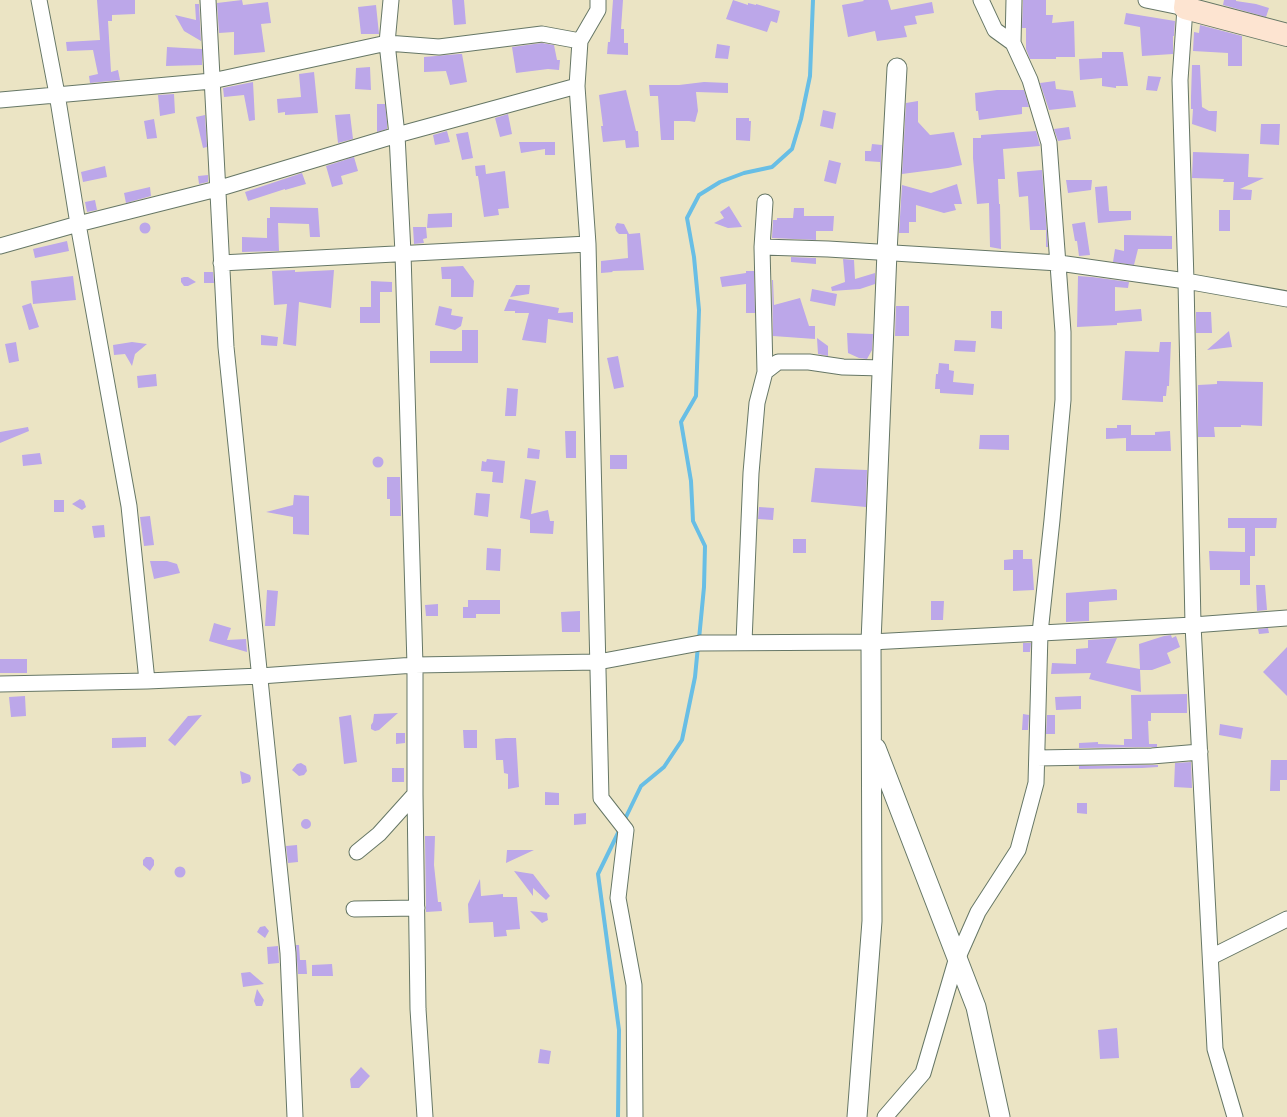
<!DOCTYPE html>
<style>
body{margin:0}
canvas{display:block;background:#ebe4c4}
</style>
<canvas width="1287" height="1117"></canvas>
<script>
const context = document.querySelector('canvas').getContext('2d');
context.lineJoin = 'round';
function toPath(rows) {
  const path = new Path2D();
  for (const r of rows) {
    if (r.length === 3) {
      path.moveTo(r[0] + r[2], r[1]);
      path.arc(r[0], r[1], r[2], 0, 2 * Math.PI);
      continue;
    }
    path.moveTo(r[0], r[1]);
    for (let i = 2; i < r.length; i += 2) path.lineTo(r[i], r[i + 1]);
  }
  return path;
}
function strokePath(path, color, width, dash) {
  context.strokeStyle = color;
  context.lineWidth = width;
  context.lineCap = dash ? 'butt' : 'round';
  context.setLineDash(dash || []);
  context.stroke(path);
}
function fillPath(path, color) {
  context.fillStyle = color;
  context.fill(path, 'evenodd');
}
const stream = toPath([
 [699,639,704,587,705,546,693,521,691,481,681,422,696,396,699,310,694,257,687,218,699,195,720,182,744,173,772,167,792,149,801,119,810,76,813,0],
 [624,821,641,786,664,767,682,740,695,677,698,646],
 [618,1117,619,1030,598,874,620,829]
]);
const building = toPath([
 [97,0,135,0,135,14,112,15,112,21,108,21,111,72,118,70,120,80,90,83,89,76,98,74,93,50,67,51,66,42,100,40],
 [242,0,243,5,268,2,271,23,261,24,265,52,234,55,234,32,219,33,217,3],
 [452,0,464,0,466,24,454,25],
 [613,0,623,0,621,29,624,29,624,43,628,43,628,55,607,54,608,42,610,42],
 [733,0,748,5,748,3,756,5,756,4,780,11,777,23,771,21,767,32,726,19],
 [863,0,888,0,891,10,932,2,934,13,915,16,917,24,904,26,907,37,877,41,875,31,848,37,842,5,864,1],
 [1023,0,1046,0,1046,15,1053,15,1052,23,1074,21,1075,57,1056,57,1056,59,1030,59,1026,49,1026,28,1022,28],
 [1224,0,1236,0,1236,1,1256,4,1269,8,1266,17,1223,5],
 [195,4,199,4,201,41,184,31,175,15,196,20],
 [376,5,379,34,361,34,358,7],
 [1126,13,1175,21,1174,36,1173,36,1173,54,1142,56,1140,27,1124,24],
 [1200,25,1242,36,1242,66,1228,66,1228,53,1193,51,1194,32,1199,33],
 [542,43,554,45,557,60,560,60,559,70,548,69,516,73,512,47],
 [717,44,730,46,728,59,715,58],
 [167,47,202,49,202,65,166,66],
 [1102,52,1123,52,1128,86,1116,86,1116,88,1102,86,1102,78,1080,80,1079,59,1102,58],
 [459,54,462,54,467,82,450,85,446,71,424,72,424,57],
 [1192,65,1200,65,1202,107,1209,111,1217,111,1216,132,1192,124,1193,109,1191,109,1191,97],
 [370,67,371,90,355,89,356,68],
 [314,72,318,113,285,115,285,112,278,113,277,99,301,97,299,74],
 [1148,76,1161,77,1157,91,1146,90],
 [1055,81,1056,89,1073,91,1076,107,1049,110,1040,83],
 [253,82,255,120,249,121,244,95,224,97,223,88],
 [704,82,728,83,728,93,696,92,698,111,695,122,689,121,674,121,674,140,661,140,658,96,650,96,649,85,679,85],
 [626,90,636,131,638,131,639,147,626,148,625,140,603,142,601,126,603,126,599,95],
 [997,90,1024,90,1029,107,1022,107,1022,114,979,120,978,111,976,111,975,93],
 [174,94,175,113,160,116,158,95],
 [918,101,918,122,930,135,954,132,962,165,948,168,902,174,906,103],
 [377,104,385,104,387,122,387,129,377,132],
 [823,110,836,113,833,129,820,126],
 [350,114,353,139,338,143,335,115],
 [508,114,512,134,500,137,495,118],
 [205,115,207,147,203,148,196,117],
 [736,118,749,118,749,121,751,121,750,141,736,140],
 [154,119,157,138,147,139,144,121],
 [1261,124,1280,124,1279,145,1260,144],
 [1069,127,1071,139,1058,141,1054,129],
 [447,131,450,142,435,145,433,135],
 [1036,131,1040,146,1003,149,1005,179,998,179,999,204,1000,204,1001,249,990,247,989,203,977,204,973,158,973,138,981,138,981,135],
 [468,132,473,158,462,160,456,134],
 [519,142,555,142,555,155,545,155,545,149,521,153],
 [872,144,882,145,880,176,880,162,865,161,865,151,871,151],
 [1193,152,1249,154,1248,177,1264,178,1240,189,1252,190,1251,200,1233,200,1234,182,1223,182,1224,179,1192,178],
 [354,157,358,171,341,176,343,184,332,187,326,166],
 [829,160,841,163,836,184,824,181],
 [485,165,486,174,505,171,509,208,498,209,499,215,484,217,478,176,476,176,475,166],
 [105,166,107,177,83,182,81,172],
 [1042,170,1048,247,1046,247,1046,230,1030,230,1028,196,1019,197,1017,172],
 [302,173,306,184,285,190,285,189,248,201,245,192,284,179,285,183,284,179],
 [208,175,208,182,199,184,198,176],
 [1066,180,1092,180,1091,190,1068,193],
 [957,184,962,204,954,204,956,210,944,213,916,205,916,222,909,222,909,233,899,233,902,185,931,193],
 [1107,186,1109,211,1131,211,1131,220,1098,223,1095,187],
 [150,187,151,196,126,203,124,193],
 [95,200,97,210,87,212,85,202],
 [729,206,742,227,728,228,714,223,724,218,720,212],
 [270,207,318,208,320,237,310,237,309,224,278,223,279,251,242,252,242,237,267,238,267,218,270,218],
 [794,208,804,208,804,216,834,216,833,231,816,231,816,240,772,238,773,220,777,220,777,218,793,218],
 [1219,210,1230,210,1230,231,1219,231],
 [452,213,452,227,427,228,428,214],
 [1085,222,1090,255,1079,256,1077,241,1075,241,1072,224],
 [145,228,5.5],
 [617,223,624,224,629,234,640,233,644,270,612,271,613,272,601,273,601,261,628,258,627,234,619,234,616,231,615,227],
 [413,227,426,227,427,238,423,239,424,243,414,244],
 [1124,235,1172,236,1172,249,1138,249,1134,265,1113,262,1115,249,1124,251],
 [67,241,69,251,35,258,33,249],
 [791,257,816,258,816,264,791,262],
 [843,259,854,260,855,279,875,273,875,284,860,289,832,291,831,287,845,282],
 [463,266,474,281,473,297,451,297,451,279,442,279,441,267],
 [295,270,295,272,334,270,331,308,299,302,296,346,283,344,287,304,274,305,272,271],
 [746,271,754,271,755,313,746,313,746,284,722,287,720,277,746,273],
 [204,272,213,272,214,283,204,283],
 [73,276,76,300,33,304,31,281],
 [1078,276,1092,277,1129,282,1128,288,1115,287,1115,311,1141,309,1142,321,1117,323,1117,325,1077,327],
 [184,277,188,277,196,282,188,286,184,286,181,282,181,278],
 [772,280,773,280,774,305,800,298,809,326,815,326,815,339,773,336],
 [371,281,392,282,392,292,380,292,380,323,360,323,360,307,371,307],
 [516,285,530,285,529,294,510,297],
 [812,289,837,294,835,306,810,301],
 [509,299,559,308,558,313,573,312,573,323,548,319,546,343,522,340,529,313,515,313,515,311,504,311],
 [31,303,39,327,29,330,22,306],
 [439,306,452,309,451,315,463,317,461,326,455,330,435,325],
 [896,306,909,306,909,336,895,336],
 [991,311,1002,311,1002,329,991,328],
 [1196,312,1211,312,1212,333,1196,333],
 [462,330,478,330,478,363,430,363,430,351,462,351],
 [1229,331,1232,347,1207,350],
 [847,333,873,334,872,350,867,359,859,358,848,353],
 [261,335,278,337,277,346,261,345],
 [817,338,828,346,828,356,818,354],
 [955,340,976,341,975,352,954,351],
 [16,342,19,361,9,363,5,344],
 [132,342,147,344,135,354,132,366,125,354,114,355,113,345],
 [1160,342,1171,342,1169,386,1167,386,1166,396,1163,396,1163,402,1122,400,1125,351,1159,352],
 [618,356,624,387,614,389,607,358],
 [939,363,949,364,949,370,954,371,953,382,974,384,973,395,940,393,940,389,935,389,936,374,938,374],
 [156,374,157,386,138,388,137,376],
 [1217,381,1263,382,1262,426,1241,425,1241,427,1214,427,1215,437,1198,437,1198,385,1217,384],
 [507,388,518,389,516,416,505,416],
 [1117,425,1131,425,1131,435,1155,435,1155,432,1170,431,1171,451,1126,451,1126,438,1106,439,1106,428,1117,428],
 [28,427,29,431,0,443,0,432],
 [565,431,576,431,576,458,566,458],
 [980,435,1009,435,1009,450,979,449],
 [528,448,540,450,539,459,527,458],
 [40,453,42,464,23,466,22,455],
 [610,455,627,455,627,469,610,469],
 [378,462,5.5],
 [487,459,505,461,503,483,492,482,493,472,481,471,482,461,486,462],
 [815,468,867,470,866,507,811,502],
 [387,477,400,477,401,516,390,516,390,499,387,499],
 [525,479,536,481,531,514,548,510,550,521,554,521,553,534,530,533,530,517,530,520,520,518],
 [476,493,490,494,488,517,474,515],
 [294,495,309,496,309,535,293,534,293,517,266,512,293,505],
 [80,499,84,501,86,507,82,510,72,504],
 [54,500,64,500,64,512,54,512],
 [759,507,774,508,773,520,758,519],
 [150,516,154,545,144,546,140,517],
 [1228,518,1277,518,1276,528,1255,528,1255,556,1250,556,1250,585,1240,585,1240,570,1210,570,1209,551,1245,552,1245,528,1228,528],
 [104,525,105,537,94,538,92,526],
 [793,539,806,539,806,553,793,553],
 [487,548,501,549,500,571,486,570],
 [1013,550,1023,550,1023,559,1032,559,1034,590,1013,591,1013,570,1004,570,1004,560,1013,559],
 [150,561,167,561,177,564,180,573,154,579],
 [1256,585,1265,585,1267,610,1257,611],
 [1115,589,1117,590,1117,600,1089,602,1089,621,1066,622,1066,593],
 [267,590,278,591,275,626,265,626],
 [468,600,500,600,500,614,476,614,476,618,463,618,463,607,468,607],
 [931,601,944,601,943,620,931,620],
 [438,604,438,616,426,616,425,605],
 [580,611,580,632,562,632,561,612],
 [214,623,231,628,227,640,246,639,247,652,209,641],
 [1268,628,1269,633,1259,634,1258,629],
 [1171,635,1172,638,1176,636,1180,647,1167,653,1171,663,1152,670,1140,670,1141,692,1089,679,1091,673,1051,674,1052,663,1076,664,1076,649,1088,648,1088,640,1117,638,1106,663,1140,669,1139,644,1164,636],
 [1023,643,1031,643,1030,652,1023,652],
 [1287,647,1287,696,1263,672],
 [0,659,27,659,27,673,0,673],
 [1187,694,1187,713,1151,713,1151,721,1148,721,1149,744,1157,744,1157,747,1079,748,1079,743,1098,742,1098,744,1124,745,1124,739,1132,739,1131,695],
 [25,696,26,716,11,717,9,697],
 [1081,696,1081,709,1056,710,1055,697],
 [398,713,379,730,375,731,371,729,371,725,373,722,374,714],
 [1023,714,1029,715,1028,730,1022,730],
 [202,715,175,746,168,740,188,716],
 [351,715,357,762,344,764,339,717],
 [1047,715,1055,715,1055,734,1046,734],
 [1220,724,1243,728,1241,739,1219,735],
 [463,730,477,730,477,748,464,748],
 [396,733,405,733,405,743,396,744],
 [146,737,146,747,112,748,112,738],
 [506,738,516,738,519,787,508,789,508,774,504,773,503,760,496,760,495,739],
 [1271,760,1287,760,1287,780,1280,780,1280,791,1270,791],
 [1191,762,1192,788,1174,787,1175,763],
 [301,763,306,766,307,771,304,775,299,776,292,770,297,764],
 [1158,765,1158,767,1142,768,1079,769,1079,766],
 [392,768,404,768,404,782,392,782],
 [240,771,250,775,251,778,250,782,242,784],
 [545,792,559,793,559,805,545,805],
 [1077,803,1087,803,1087,814,1077,813],
 [586,813,586,824,574,825,574,814],
 [306,824,5],
 [425,836,435,836,434,865,438,902,441,902,442,911,426,912],
 [297,845,298,862,288,863,286,846],
 [507,850,534,850,506,863],
 [146,857,151,857,154,860,154,865,150,871,143,865,143,860],
 [180,872,5.5],
 [514,871,533,874,550,896,546,900,533,888,533,896],
 [480,879,481,896,503,894,503,897,517,897,520,929,506,930,507,936,494,937,493,922,469,923,468,904],
 [530,911,547,913,548,920,542,923],
 [265,926,269,931,265,938,257,932,260,927],
 [296,945,299,945,300,960,306,960,307,974,298,974],
 [278,946,279,963,268,964,267,947],
 [332,964,333,976,312,976,312,965],
 [250,972,264,984,243,987,241,973],
 [257,989,264,1000,262,1006,256,1006,254,1001],
 [1117,1028,1119,1058,1100,1059,1098,1030],
 [540,1049,551,1051,549,1064,538,1063],
 [361,1067,370,1076,359,1088,351,1088,350,1079]
]);
const minor = toPath([
 [39,0,57,94,78,224,129,506,147,681],
 [208,0,226,347,288,953,295,1117],
 [391,0,387,43,397,135,403,253,415,665,415,794,418,1009,425,1117],
 [598,0,598,10,580,41,577,86,588,244,601,798,626,830,618,898,634,985,635,1117],
 [981,0,995,30,1013,43],
 [1146,0,1185,8,1180,80,1186,281,1193,625,1215,1049,1235,1117],
 [0,100,212,81,387,43,439,47,542,34,580,41],
 [0,246,78,224,217,189,397,135,577,86],
 [762,247,828,249,1059,263,1186,281,1287,299],
 [221,263,588,244],
 [765,372,778,362,809,362,843,367,883,368],
 [744,642,751,473,757,403,765,372,762,247,765,202],
 [0,684,147,681,260,676,415,665,598,662,700,643,871,642,1193,625,1287,618],
 [1037,758,1152,756,1200,752],
 [357,852,379,834,415,794],
 [354,909,417,908],
 [1211,957,1287,919],
 [885,1117,923,1073,955,964,978,912,1018,850,1036,783,1040,633,1052,520,1063,400,1063,332,1049,143,1030,80,1013,43,1014,0]
]);
const tertiary = toPath([
 [876,748,976,1007,1000,1117],
 [857,1117,872,921,871,642,887,252,897,68]
]);
const secondary = toPath([
 [1186,0,1185,8,1287,35]
]);
strokePath(stream, '#68bee5', 4);
fillPath(building, '#bca7e9');
strokePath(minor, '#676', 17);
strokePath(tertiary, '#676', 21);
strokePath(secondary, '#676', 24);
strokePath(minor, '#fff', 15);
strokePath(tertiary, '#fff', 19);
strokePath(secondary, '#fde4d1', 22);
</script>
